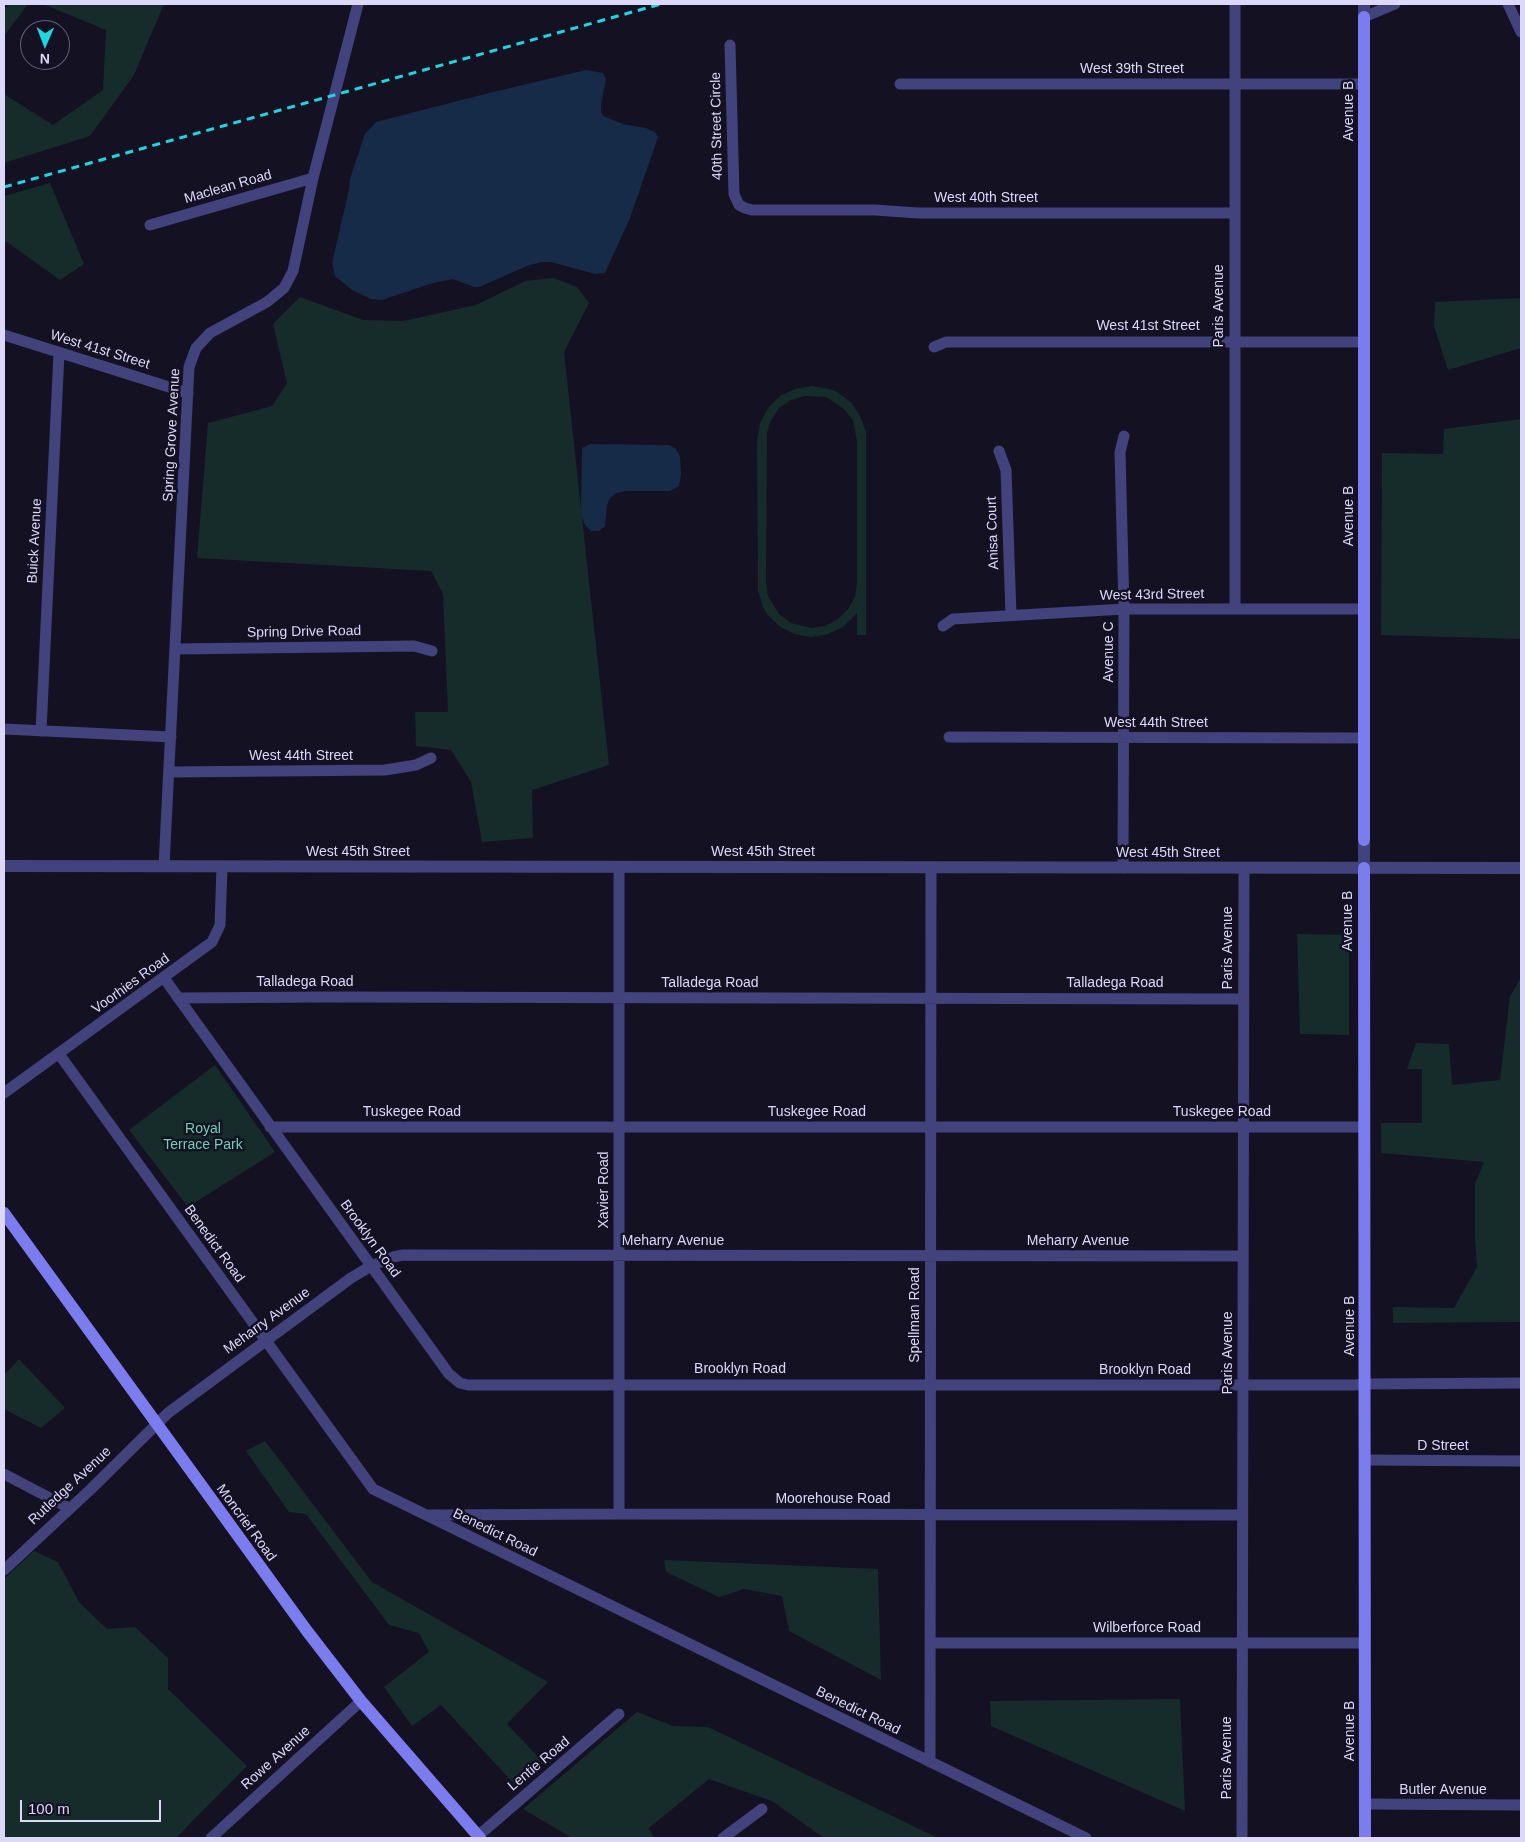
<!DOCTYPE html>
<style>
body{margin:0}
#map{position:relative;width:1525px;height:1842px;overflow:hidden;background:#141123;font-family:Arial,sans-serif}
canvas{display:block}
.frame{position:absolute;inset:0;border:5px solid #dbd8fa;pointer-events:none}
.north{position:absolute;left:20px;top:20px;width:50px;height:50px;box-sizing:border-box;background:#141123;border:1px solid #646179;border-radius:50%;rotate:181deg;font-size:14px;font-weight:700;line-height:20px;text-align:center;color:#dbd8fa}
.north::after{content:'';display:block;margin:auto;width:18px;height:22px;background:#1cd6e2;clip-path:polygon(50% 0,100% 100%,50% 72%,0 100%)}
.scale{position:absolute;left:20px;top:1800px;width:141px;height:22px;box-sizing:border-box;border:2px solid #dbd8fa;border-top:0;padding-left:6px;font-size:15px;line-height:18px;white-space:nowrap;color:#dbd8fa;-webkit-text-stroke:4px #141123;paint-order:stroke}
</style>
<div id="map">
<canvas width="1525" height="1842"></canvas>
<div class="frame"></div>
<div class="north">N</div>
<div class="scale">100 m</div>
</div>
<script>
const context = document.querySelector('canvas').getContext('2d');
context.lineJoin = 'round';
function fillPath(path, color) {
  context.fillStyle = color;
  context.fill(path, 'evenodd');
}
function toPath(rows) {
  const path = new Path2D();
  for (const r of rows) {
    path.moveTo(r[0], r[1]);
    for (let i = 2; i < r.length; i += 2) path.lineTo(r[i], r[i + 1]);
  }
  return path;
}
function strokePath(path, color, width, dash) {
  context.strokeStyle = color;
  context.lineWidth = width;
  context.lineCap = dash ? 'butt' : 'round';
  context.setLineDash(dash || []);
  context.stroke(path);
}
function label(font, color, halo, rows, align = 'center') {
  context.font = font + ' Arial,sans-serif';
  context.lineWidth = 5;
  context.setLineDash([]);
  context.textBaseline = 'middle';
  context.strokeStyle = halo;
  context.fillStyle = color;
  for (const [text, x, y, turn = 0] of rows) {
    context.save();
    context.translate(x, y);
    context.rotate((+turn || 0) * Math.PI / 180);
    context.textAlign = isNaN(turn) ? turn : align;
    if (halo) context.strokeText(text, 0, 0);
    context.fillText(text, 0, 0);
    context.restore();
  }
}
const green = toPath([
 [9,4,28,4,4,36,4,10],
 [43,4,164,4,134,75,90,136,4,163,4,94,53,125,103,90,106,30],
 [50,183,84,264,60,280,4,240,4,196],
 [553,278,577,287,589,303,564,352,609,765,532,790,533,838,482,842,471,782,451,750,416,746,415,712,448,712,443,594,431,571,197,558,208,423,272,406,287,383,273,324,300,297,363,320,403,321,476,305,525,281],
 [1521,298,1521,348,1448,370,1434,326,1435,302],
 [812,386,829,389,837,392,851,402,860,416,866,432,866,635,857,635,857,613,843,627,828,634,811,637,794,634,779,626,767,614,763,607,758,591,757,440,760,423,768,408,780,396,795,389],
 [805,396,826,397,844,409,853,420,857,441,857,583,855,597,848,609,838,619,825,626,811,628,791,623,779,614,768,596,766,582,767,433,771,420,779,408,791,400],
 [1521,419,1521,639,1381,635,1382,453,1443,454,1444,429],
 [1297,934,1349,935,1349,1035,1300,1034],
 [1521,978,1521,1322,1393,1323,1393,1307,1454,1308,1477,1267,1475,1238,1475,1184,1484,1162,1381,1153,1381,1123,1422,1123,1422,1069,1407,1069,1416,1043,1449,1044,1452,1085,1500,1080,1510,996],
 [215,1065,275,1152,188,1207,129,1130],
 [19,1359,65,1408,41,1428,4,1409,4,1375],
 [265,1441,372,1582,548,1682,507,1724,544,1763,518,1788,441,1705,412,1726,384,1687,429,1652,419,1633,389,1625,306,1514,289,1512,246,1451],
 [34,1551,58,1562,79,1602,107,1629,135,1627,168,1658,168,1689,247,1766,176,1838,4,1838,4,1579],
 [664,1560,878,1569,881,1680,789,1631,782,1596,744,1589,719,1597,666,1572],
 [1180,1699,1185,1811,991,1726,990,1701],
 [637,1712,673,1726,708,1727,938,1838,824,1838,772,1801,709,1779,649,1828,654,1838,572,1838,523,1809]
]);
const water = toPath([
 [586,70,603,73,606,79,601,104,601,112,603,116,623,124,646,128,655,132,658,137,630,218,605,273,595,274,551,262,541,262,527,266,479,287,474,287,453,279,433,283,382,300,371,299,352,290,335,276,332,263,349,190,350,179,365,134,376,122,489,93],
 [590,444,669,445,676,449,680,456,681,474,679,486,670,491,626,491,617,493,610,498,607,505,605,526,599,531,591,531,585,525,581,514,582,448]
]);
const minor = toPath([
 [1508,4,1521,32],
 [1364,17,1395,4],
 [730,45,734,194,739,205,745,208,752,210,875,210,918,213,1234,213],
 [900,84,1364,84],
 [150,225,313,178],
 [4,335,188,393],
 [934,347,946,342,1364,342],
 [999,451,1006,470,1011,615],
 [1235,609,1235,4],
 [943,626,953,619,1124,609,1364,609],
 [176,649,414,646,432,651],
 [4,729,171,737],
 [41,731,59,353],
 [949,737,1364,738],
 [170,772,385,770,416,765,431,758],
 [164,866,189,367,196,348,210,333,267,302,284,288,293,271,313,178,358,4],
 [619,867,619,1514],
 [1123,868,1124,609,1120,452,1124,436],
 [164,978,449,1374,460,1383,468,1385,1355,1385,1365,1384,1521,1383],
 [178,998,322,997,1243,999],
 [59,1054,373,1489,1086,1838],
 [4,1093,212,942,220,925,222,867],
 [270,1127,1364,1127],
 [1365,1460,1521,1461],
 [4,1474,69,1508],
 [429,1515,619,1514,1242,1515],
 [4,1570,91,1489,168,1413,351,1278,371,1266,393,1257,403,1255,1243,1256],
 [930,1643,1365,1643],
 [930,1762,931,867],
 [1365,1804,1521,1805],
 [478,1836,619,1714],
 [211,1838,361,1701],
 [723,1838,762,1809],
 [1242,1838,1244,868]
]);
const tertiary = toPath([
 [1364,4,1364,17],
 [4,866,1521,868],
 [1364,868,1364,840]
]);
const secondary = toPath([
 [1364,840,1364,17],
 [1364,868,1365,1838],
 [4,1213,307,1631,361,1701,480,1838]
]);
const rail = toPath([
 [4,187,661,4]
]);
const streetNames = [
 ["West 39th Street",1132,69],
 ["Avenue B",1349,111,-90],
 ["40th Street Circle",717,126,-91],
 ["Maclean Road",228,187,-16],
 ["West 40th Street",986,198],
 ["Paris Avenue",1219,306,-90],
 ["West 41st Street",1148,326],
 ["West 41st Street",100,350,17],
 ["Spring Grove Avenue",172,435,-87],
 ["Avenue B",1349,516,-90],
 ["Anisa Court",993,533,-92],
 ["Buick Avenue",35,541,-87],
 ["West 43rd Street",1152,595,-1],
 ["Spring Drive Road",304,632,-1],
 ["Avenue C",1109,652,-90],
 ["West 44th Street",1156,723],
 ["West 44th Street",301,756],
 ["West 45th Street",358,852],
 ["West 45th Street",763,852],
 ["West 45th Street",1168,853],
 ["Avenue B",1348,921,-90],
 ["Paris Avenue",1228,948,-90],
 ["Talladega Road",305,982],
 ["Talladega Road",710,983],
 ["Talladega Road",1115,983],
 ["Voorhies Road",131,984,-36],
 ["Tuskegee Road",412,1112],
 ["Tuskegee Road",817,1112],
 ["Tuskegee Road",1222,1112],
 ["Xavier Road",604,1190,-90],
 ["Brooklyn Road",370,1239,54],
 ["Meharry Avenue",673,1241],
 ["Meharry Avenue",1078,1241],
 ["Benedict Road",214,1244,54],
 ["Spellman Road",915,1315,-90],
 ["Meharry Avenue",267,1321,-36],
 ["Avenue B",1350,1326,-90],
 ["Paris Avenue",1228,1353,-90],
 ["Brooklyn Road",740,1369],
 ["Brooklyn Road",1145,1370],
 ["D Street",1443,1446],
 ["Rutledge Avenue",70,1486,-43],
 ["Moorehouse Road",833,1499],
 ["Moncrief Road",246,1523,54],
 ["Benedict Road",495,1533,26],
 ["Wilberforce Road",1147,1628],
 ["Benedict Road",858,1711,26],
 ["Avenue B",1350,1731,-90],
 ["Rowe Avenue",276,1758,-42],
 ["Paris Avenue",1227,1758,-90],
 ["Lentie Road",539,1764,-40],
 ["Butler Avenue",1443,1790]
];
const parkNames = [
 ["Royal",203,1129],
 ["Terrace Park",203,1145]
];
fillPath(green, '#152c2a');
fillPath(water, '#162b48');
strokePath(minor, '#42427c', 11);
strokePath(tertiary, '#42427c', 12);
strokePath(secondary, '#7b7cee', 12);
strokePath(rail, '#1cd6e2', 3, [8, 6]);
label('14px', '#dbd8fa', '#141123', streetNames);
label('14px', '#6dd1b4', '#141123', parkNames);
</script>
